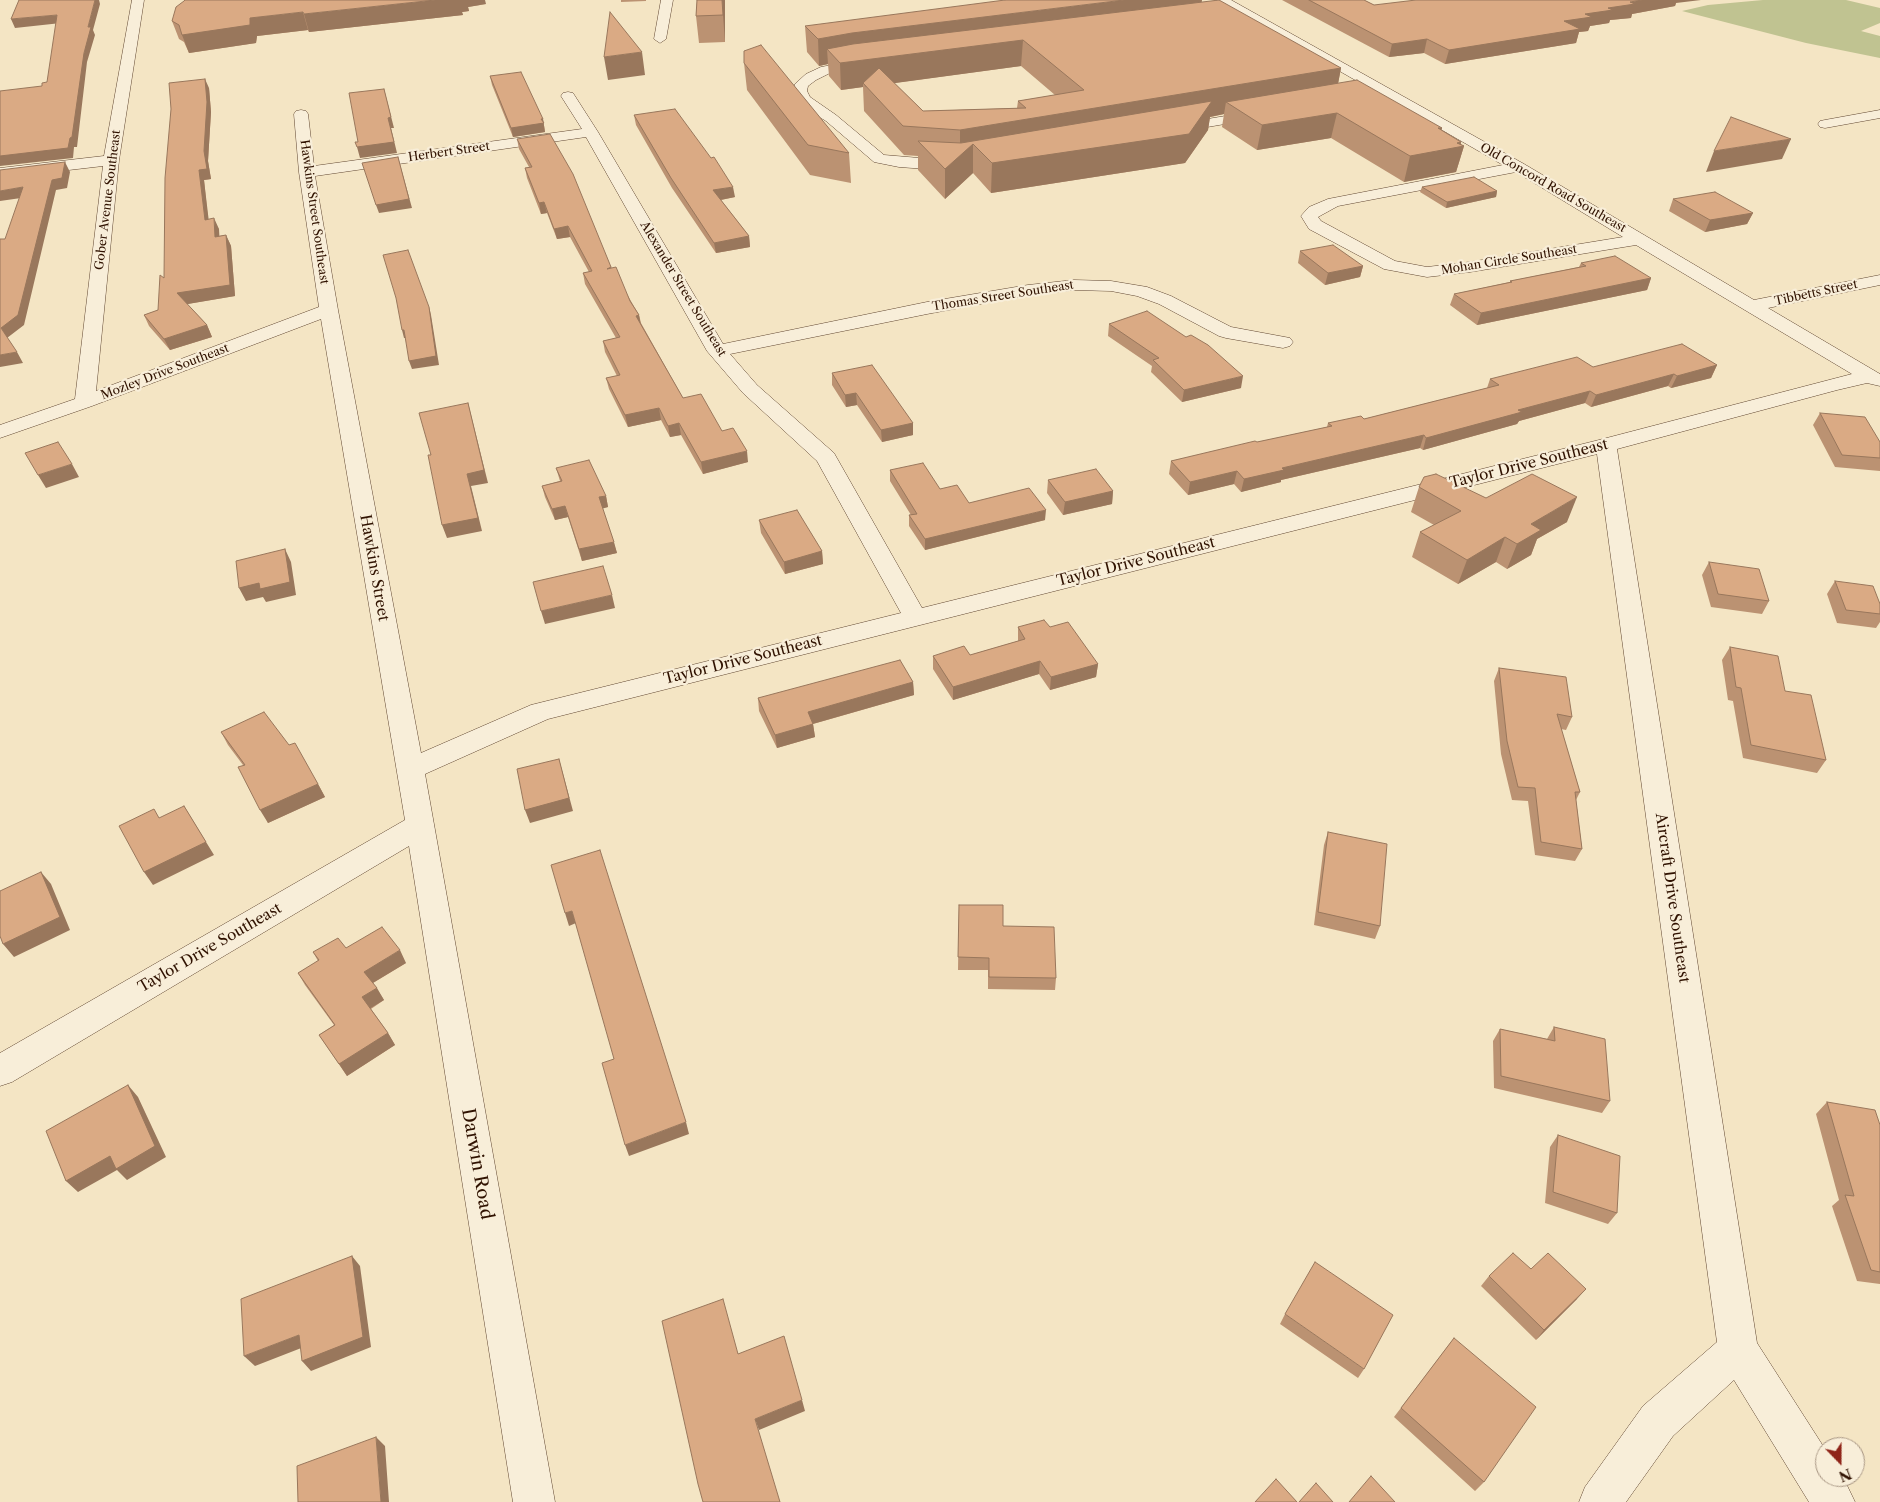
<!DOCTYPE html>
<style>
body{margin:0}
#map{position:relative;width:1880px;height:1502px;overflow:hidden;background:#f4e5c4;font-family:"Libre Caslon Text",serif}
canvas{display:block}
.north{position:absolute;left:1815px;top:1437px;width:50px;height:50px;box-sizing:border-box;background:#f8eed9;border:1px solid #a89683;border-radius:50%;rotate:158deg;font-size:14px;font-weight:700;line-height:20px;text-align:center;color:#301201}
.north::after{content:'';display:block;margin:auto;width:18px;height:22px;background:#8f2418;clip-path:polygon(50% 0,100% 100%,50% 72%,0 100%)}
</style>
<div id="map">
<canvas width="1880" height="1502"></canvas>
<div class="north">N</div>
</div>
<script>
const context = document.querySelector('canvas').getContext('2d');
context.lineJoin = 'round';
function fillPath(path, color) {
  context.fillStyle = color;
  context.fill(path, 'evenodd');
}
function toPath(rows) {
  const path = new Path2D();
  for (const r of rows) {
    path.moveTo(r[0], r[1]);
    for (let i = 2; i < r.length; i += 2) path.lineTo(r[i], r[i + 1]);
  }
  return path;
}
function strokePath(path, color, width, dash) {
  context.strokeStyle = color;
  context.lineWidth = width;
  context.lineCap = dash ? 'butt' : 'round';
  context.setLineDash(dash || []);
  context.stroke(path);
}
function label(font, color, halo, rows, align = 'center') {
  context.font = font + ' "Libre Caslon Text",serif';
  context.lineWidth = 4.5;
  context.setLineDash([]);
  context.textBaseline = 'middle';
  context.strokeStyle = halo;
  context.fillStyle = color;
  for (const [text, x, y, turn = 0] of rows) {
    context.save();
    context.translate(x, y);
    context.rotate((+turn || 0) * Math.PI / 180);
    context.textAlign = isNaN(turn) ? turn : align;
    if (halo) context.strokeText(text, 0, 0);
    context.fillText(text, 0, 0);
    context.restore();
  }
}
const green = toPath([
 [1763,0,1846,0,1880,8,1880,23,1861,31,1880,36,1880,58,1806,43,1682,11,1708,5]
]);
const minor = toPath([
 [132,0,144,0,119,160,96,391,319,307,299,172,294,114,296,111,301,110,306,111,308,114,314,166,582,129,561,96,563,93,568,92,573,93,598,132,723,344,927,302,1028,285,1074,280,1111,281,1147,287,1171,296,1231,327,1290,338,1293,342,1290,346,1283,348,1226,338,1219,336,1159,304,1137,296,1111,291,1074,290,1028,295,927,314,730,354,757,385,834,453,922,608,1599,440,1852,374,1636,245,1470,272,1427,277,1384,269,1309,229,1301,216,1309,207,1328,199,1503,165,1216,0,1231,0,1524,164,1754,300,1880,275,1880,285,1768,308,1880,374,1880,386,1867,383,1837,390,1617,449,1757,1343,1825,1449,1825,1477,1843,1477,1855,1502,1809,1502,1734,1380,1673,1436,1626,1502,1579,1502,1585,1487,1643,1406,1717,1342,1597,454,548,719,425,774,555,1502,513,1502,409,846,12,1082,0,1086,0,1053,405,820,321,319,92,406,0,438,0,425,75,399,103,166,0,178,0,168,104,156,132,0],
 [586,137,707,351,743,393,817,461,901,613,531,705,421,753,338,310,315,176,586,137],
 [1516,172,1623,237,1470,262,1427,267,1395,261,1321,221,1318,217,1338,206,1516,172],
 [661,0,673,0,666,39,660,43,654,39,661,0],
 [865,59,870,60,872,63,870,66,830,73,816,80,808,86,807,91,810,97,836,115,884,155,955,161,960,163,963,166,960,169,955,171,899,167,874,162,826,121,803,107,796,98,793,91,795,84,806,74,821,67,865,59],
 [1261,110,1266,111,1268,114,1266,117,1172,133,1167,132,1165,129,1167,126,1172,125,1261,110],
 [1880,110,1880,118,1825,128,1820,127,1818,124,1820,121,1825,120,1880,110]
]);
const wall = toPath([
 [621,0,646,0,646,1,621,2],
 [697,0,725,0,725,42,699,43,696,16],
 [1282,0,1364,0,1374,5,1676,3,1675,6,1632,14,1631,18,1610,20,1609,23,1590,26,1588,31,1579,32,1576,43,1445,64,1424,53,1389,57],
 [1201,2,1341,68,1338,83,1442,128,1441,130,1461,142,1461,144,1464,146,1456,172,1404,182,1331,138,1257,150,1222,127,1224,114,1210,117,1208,130,1185,163,991,193,973,173,945,199,918,170,918,156,904,155,864,111,863,87,841,90,829,76,828,64,819,66,807,52,805,26],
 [1021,66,1055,95,1018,101,1017,108,923,111,894,83],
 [486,4,468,7,469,11,462,12,463,15,309,32,308,30,257,36,256,43,189,53,184,42,179,39,172,21],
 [744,63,849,153,851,183,810,175,747,90],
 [490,76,543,119,545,132,513,137,492,85],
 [209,88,211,112,208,161,211,179,204,180,208,219,219,229,219,236,226,235,231,246,235,296,187,304,207,325,212,337,170,350,149,326,144,315,158,310,164,278],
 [634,115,735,197,721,200,749,236,750,247,716,253,672,188,636,125],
 [517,139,612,268,639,315,641,323,683,398,722,431,748,462,703,474,681,435,670,437,661,420,628,427,609,389,606,378,617,376,605,352,603,341,616,338,585,284,583,273,589,272,570,237,557,239,547,213,541,214,527,178,525,168,529,167,519,149],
 [1422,187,1497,191,1496,197,1446,208,1420,192],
 [1673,199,1753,213,1747,224,1705,232,1669,211],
 [1300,251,1363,266,1360,277,1325,285,1298,263],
 [1581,263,1651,278,1647,290,1477,325,1450,305,1454,294,1510,282,1510,281,1579,267],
 [1109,324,1241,388,1182,402,1151,372,1152,366,1108,336],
 [1717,365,1711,378,1671,388,1668,386,1591,407,1585,403,1519,421,1517,424,1423,450,1420,448,1281,480,1281,482,1241,492,1234,484,1188,495,1169,474,1171,461,1327,427,1328,423,1364,419,1487,388,1490,379,1593,367],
 [832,373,913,423,913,435,882,442,857,405,846,407,832,385],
 [1820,413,1880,442,1880,471,1835,467,1813,425],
 [556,468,606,496,608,507,602,508,617,553,582,561,568,517,555,520,545,497,542,486,560,481],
 [890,470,940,489,969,503,1045,520,925,550,909,526,909,515,911,515,890,481],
 [1048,480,1113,491,1112,504,1063,515,1047,493],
 [1419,487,1486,498,1567,522,1537,539,1531,555,1507,569,1496,562,1458,584,1412,557,1420,532,1434,525,1411,512],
 [759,520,822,551,823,564,785,574,761,533],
 [1709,562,1769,601,1762,614,1711,607,1702,575],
 [1835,581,1880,604,1880,622,1876,628,1837,623,1827,594],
 [1018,627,1050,627,1098,664,1096,677,1050,690,1039,674,953,700,933,669,933,656,970,655,1018,641],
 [1730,647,1785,691,1826,760,1817,773,1743,758,1733,701,1728,700,1722,660],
 [1499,668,1572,717,1566,730,1561,729,1580,792,1576,800,1582,849,1575,861,1535,855,1528,801,1512,800,1501,754,1494,681],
 [913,682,914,695,813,724,815,737,777,748,759,711,758,698],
 [221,732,289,745,318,784,325,797,268,823,243,765,228,745],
 [1328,832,1380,926,1375,939,1314,925,1324,845],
 [959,905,1003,926,1056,978,1055,990,988,989,988,970,958,970],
 [346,948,406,963,373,983,384,1000,371,1009,388,1033,395,1045,347,1076,319,1035,334,1025,305,985,298,973,318,961,313,952],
 [1554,1027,1610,1101,1602,1113,1494,1088,1493,1041,1500,1029,1547,1039],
 [1827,1102,1880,1125,1880,1284,1857,1281,1832,1206,1839,1200,1816,1114],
 [1558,1135,1617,1213,1608,1224,1545,1203,1550,1147],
 [1531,1269,1577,1299,1536,1340,1481,1286,1489,1276],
 [1285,1314,1364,1369,1358,1378,1280,1324],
 [1454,1338,1484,1482,1475,1491,1394,1417]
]);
const shadedWall = toPath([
 [95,0,99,0,100,4,93,30,95,35,87,62,77,147,74,147,73,158,0,166,0,156,84,53,88,27],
 [435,0,485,0,486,4,468,7,469,11,462,12,463,15,309,32,304,14],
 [722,0,725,0,725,42,723,15],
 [1124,0,1202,0,1200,16,827,49,828,64,819,66,818,39,852,33],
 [1642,0,1701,0,1676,3,1675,6,1632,14,1631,18,1610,20,1609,23,1590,26,1588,31,1579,32,1576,43,1445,64,1449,50,1564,21,1585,14,1630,2],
 [303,12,308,30,257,36,256,43,189,53,182,35,250,18],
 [57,15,61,23,15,28,11,19],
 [1427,39,1424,53,1389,57,1392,44],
 [1023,40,1021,66,866,87,863,83,863,87,841,90,840,63],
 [642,52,645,75,608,80,604,57],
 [1341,68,1336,95,1226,102,1224,114,1210,117,1208,130,1185,163,991,193,992,163,973,144,973,173,945,199,945,169,960,155,960,130],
 [205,79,209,88,211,112,208,161,211,179,204,180,210,231,205,220,199,170,204,151],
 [384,89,394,128,391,128,397,153,360,158,357,147],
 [1337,113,1331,138,1257,150,1262,125],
 [543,119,545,132,513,137,511,128],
 [1438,128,1442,128,1435,152,1457,143,1461,142,1460,147,1464,146,1456,172,1404,182,1410,156],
 [1791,139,1782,159,1706,172,1714,151],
 [398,157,412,208,379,213,376,205],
 [65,162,70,172,67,188,56,190,24,325,7,338,1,328,52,180],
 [23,187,28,197,0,201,0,191],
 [733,187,735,197,715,201,713,190],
 [1497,191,1496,197,1446,208,1447,202],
 [544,202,547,213,541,214,539,203],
 [1753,213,1747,224,1705,232,1710,220],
 [214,218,219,229,220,248,215,237],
 [568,226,570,237,557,239,554,229],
 [226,235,231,246,235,296,182,305,177,293],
 [749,236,750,247,716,253,714,243],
 [1363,266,1360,277,1325,285,1328,273],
 [1651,278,1647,290,1477,325,1481,313],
 [429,307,431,315,439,365,412,369,409,361],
 [639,315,641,326,636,316],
 [207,325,212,337,170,350,164,339],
 [402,330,404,330,407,338,404,338],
 [17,352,23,363,0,367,0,355],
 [1717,365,1711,378,1671,388,1677,376],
 [1674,374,1668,386,1591,407,1596,395],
 [1243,376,1241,388,1182,402,1184,390],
 [1590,391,1585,403,1519,421,1517,424,1423,450,1426,438,1518,410],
 [856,393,857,405,846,407,845,395],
 [468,403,488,483,471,486,482,531,447,538,442,525,467,474],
 [659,408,661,420,628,427,625,415],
 [679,423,681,435,670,437,668,426],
 [913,423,913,435,882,442,881,430],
 [1424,435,1420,448,1281,480,1281,482,1241,492,1244,479,1282,468],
 [747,451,748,462,703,474,701,462],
 [72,464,79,477,46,488,38,475],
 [1237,471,1234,484,1188,495,1190,482],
 [1113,491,1112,504,1063,515,1065,502],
 [606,496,608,507,601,509,599,497],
 [1577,497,1567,522,1537,539,1531,555,1507,569,1517,544,1531,524],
 [565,506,568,517,555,520,552,509],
 [1046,510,1045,520,925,550,925,539],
 [1505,537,1496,562,1458,584,1467,560],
 [614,542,617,553,582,561,579,549],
 [285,549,291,562,296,595,266,602,263,597,246,601,239,588],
 [822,551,823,564,785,574,784,562],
 [612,595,615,608,545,624,541,611],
 [1040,661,1039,674,953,700,953,687],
 [1098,664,1096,677,1050,690,1051,677],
 [913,682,914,695,809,725,808,712],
 [813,724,815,737,777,748,775,735],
 [559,759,573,811,530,823,525,810],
 [318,784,325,797,268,823,260,810],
 [184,806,214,855,153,885,144,872],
 [41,872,51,884,70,930,14,957,3,944],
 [572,911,576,923,569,926,565,913],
 [400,950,406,963,371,984,364,972],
 [377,988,384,1000,369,1009,362,997],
 [388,1033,395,1045,347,1076,339,1064],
 [128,1085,138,1097,166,1157,127,1180,117,1170,78,1192,66,1181],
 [686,1122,689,1134,629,1156,625,1145],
 [352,1256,360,1266,371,1347,311,1371,302,1361],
 [1586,1289,1577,1299,1536,1340,1544,1330],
 [299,1335,309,1345,255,1366,244,1356],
 [802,1400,805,1411,759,1430,755,1419],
 [376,1437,385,1446,389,1502,381,1502]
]);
const building = toPath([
 [19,0,95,0,88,27,91,27,84,53,72,137,70,138,68,148,0,156,0,91,42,86,42,83,47,82,57,15,11,19,19,0],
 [185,0,435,0,304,14,303,12,250,18,250,25,182,35,179,25,172,21,176,7,184,1,185,0],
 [697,0,722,0,723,15,696,16,697,0],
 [1005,0,1124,0,852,33,818,39,805,26,1005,0],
 [1219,0,1341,68,960,130,903,126,863,83,879,68,923,111,1026,108,1018,101,1084,90,1023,40,840,63,827,49,853,44,1219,0],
 [1309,0,1364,0,1374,5,1416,0,1642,0,1630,2,1635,4,1608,8,1613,10,1585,14,1592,17,1564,21,1580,29,1449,50,1427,39,1392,44,1309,0],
 [610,12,642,52,604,57,610,12],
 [761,45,849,153,808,145,744,63,744,51,761,45],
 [521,72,543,119,541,119,544,123,511,128,490,76,521,72],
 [205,79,207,102,204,151,207,169,199,170,205,220,214,218,215,237,226,235,230,285,177,293,207,325,164,339,144,315,158,310,160,275,164,278,165,178,171,109,169,83,205,79],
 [1357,80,1442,128,1438,128,1461,142,1457,143,1464,146,1410,156,1337,113,1262,125,1226,102,1357,80],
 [384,89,391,117,388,118,394,142,357,147,355,142,358,142,349,93,384,89],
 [1212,101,1189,134,992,163,973,144,945,169,918,141,961,143,1212,101],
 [675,109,711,158,714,157,733,187,713,190,749,236,714,243,671,178,634,115,675,109],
 [1731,117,1791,139,1714,151,1731,117],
 [550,134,573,174,611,267,607,269,616,267,630,301,639,315,636,316,683,398,701,394,722,431,733,428,747,451,701,462,679,423,668,426,659,408,625,415,606,378,620,375,603,341,620,337,583,273,592,271,568,226,554,229,544,202,539,203,525,168,532,167,517,139,550,134],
 [398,157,409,199,376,205,362,163,398,157],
 [65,162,62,178,52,180,18,315,1,328,17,352,0,355,0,239,5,239,23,187,0,191,0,170,65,162],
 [1474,177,1497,191,1447,202,1422,187,1474,177],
 [1715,192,1753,213,1710,220,1673,199,1715,192],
 [1333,245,1363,266,1328,273,1300,251,1333,245],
 [408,250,429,307,436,356,409,361,404,330,402,330,396,298,383,255,408,250],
 [1615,256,1651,278,1481,313,1454,294,1512,282,1510,281,1586,266,1581,263,1615,256],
 [1147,311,1186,337,1191,335,1208,345,1243,376,1184,390,1153,360,1159,358,1109,324,1147,311],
 [1682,344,1717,365,1677,376,1674,374,1596,395,1590,391,1518,410,1522,412,1426,438,1424,435,1282,468,1284,470,1244,479,1237,471,1190,482,1171,461,1255,441,1257,442,1332,426,1328,423,1361,416,1364,419,1499,385,1490,379,1577,357,1593,367,1682,344],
 [872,365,913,423,881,430,856,393,845,395,832,373,872,365],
 [468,403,484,470,467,474,478,518,442,525,428,455,431,455,419,413,468,403],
 [1820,413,1865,417,1880,442,1880,458,1842,455,1820,413],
 [58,442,72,464,38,475,25,453,58,442],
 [589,460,606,496,599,497,614,542,579,549,565,506,552,509,542,486,562,481,556,468,589,460],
 [923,463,940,489,957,485,969,503,1029,488,1046,510,925,539,909,515,917,514,890,470,923,463],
 [1096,469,1113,491,1065,502,1048,480,1096,469],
 [1436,474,1486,498,1532,474,1577,497,1531,524,1541,530,1517,544,1505,537,1467,560,1420,532,1461,511,1419,487,1424,477,1436,474],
 [797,510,822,551,784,562,759,520,797,510],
 [285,549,290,582,260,589,259,583,239,588,236,561,285,549],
 [1709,562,1759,569,1769,601,1718,594,1709,562],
 [603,566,612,595,541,611,533,582,603,566],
 [1835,581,1873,586,1880,604,1880,614,1846,610,1835,581],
 [1044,620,1050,627,1068,622,1098,664,1051,677,1040,661,953,687,933,656,964,646,970,655,1025,639,1018,627,1044,620],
 [1730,647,1778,656,1785,691,1811,695,1826,760,1751,745,1741,688,1736,687,1730,647],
 [900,660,913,682,808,712,813,724,775,735,758,698,900,660],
 [1499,668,1566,677,1572,717,1557,714,1580,792,1575,792,1582,849,1541,842,1535,788,1518,787,1507,741,1499,668],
 [264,712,289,745,295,743,318,784,260,810,238,767,245,765,221,732,264,712],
 [559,759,569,798,525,810,517,769,559,759],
 [184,806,206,842,144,872,119,826,154,809,159,818,184,806],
 [1328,832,1387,844,1380,926,1318,912,1328,832],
 [600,850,686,1122,625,1145,602,1063,614,1059,572,911,565,913,551,865,600,850],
 [41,872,60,917,3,944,0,936,0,891,41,872],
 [959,905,1003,905,1003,926,1054,927,1056,978,989,977,989,958,958,957,959,905],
 [382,927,400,950,364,972,377,988,362,997,388,1033,339,1064,319,1035,335,1025,298,973,319,960,313,952,338,938,346,948,382,927],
 [1554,1027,1605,1039,1610,1101,1501,1076,1500,1029,1555,1041,1554,1027],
 [128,1085,155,1146,116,1169,110,1156,66,1181,46,1131,128,1085],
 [1827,1102,1875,1110,1880,1125,1880,1272,1871,1270,1845,1195,1854,1196,1827,1102],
 [1558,1135,1620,1156,1617,1213,1553,1192,1558,1135],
 [1513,1253,1531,1269,1548,1253,1586,1289,1544,1330,1489,1276,1513,1253],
 [352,1256,363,1337,302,1361,299,1335,244,1356,241,1299,352,1256],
 [1315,1262,1393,1315,1364,1369,1285,1314,1315,1262],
 [723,1299,738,1354,784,1336,802,1400,755,1419,780,1502,703,1502,698,1484,662,1321,723,1299],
 [1454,1338,1536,1407,1484,1482,1401,1408,1454,1338],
 [376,1437,381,1502,298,1502,297,1466,376,1437],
 [1371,1476,1395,1502,1349,1502,1371,1476],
 [1276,1479,1297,1502,1255,1502,1276,1479],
 [1316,1483,1333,1502,1299,1502,1316,1483]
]);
const farStreetnames = [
 ["Herbert Street",449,152,-8],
 ["Old Concord Road Southeast",1553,188,30],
 ["Gober Avenue Southeast",108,200,-83],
 ["Hawkins Street Southeast",314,212,82],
 ["Mohan Circle Southeast",1509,260,-9],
 ["Alexander Street Southeast",683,289,59],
 ["Tibbetts Street",1816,293,-12],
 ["Thomas Street Southeast",1003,296,-9],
 ["Mozley Drive Southeast",165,372,-21]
];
const streetNames = [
 ["Taylor Drive Southeast",1529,464,-14],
 ["Taylor Drive Southeast",1136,562,-14],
 ["Hawkins Street",374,568,80],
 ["Taylor Drive Southeast",743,660,-14],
 ["Aircraft Drive Southeast",1672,898,82],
 ["Taylor Drive Southeast",210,948,-30]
];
const nearStreetnames = [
 ["Darwin Road",477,1164,80]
];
fillPath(green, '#c0c391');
strokePath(minor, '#614732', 1);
fillPath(minor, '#f8eed9');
fillPath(wall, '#bb9272');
fillPath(shadedWall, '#99775c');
fillPath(building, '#daaa84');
strokePath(building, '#99775c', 1);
label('12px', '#301201', '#f8eed9', farStreetnames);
label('15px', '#301201', '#f8eed9', streetNames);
label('18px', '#301201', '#f8eed9', nearStreetnames);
</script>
